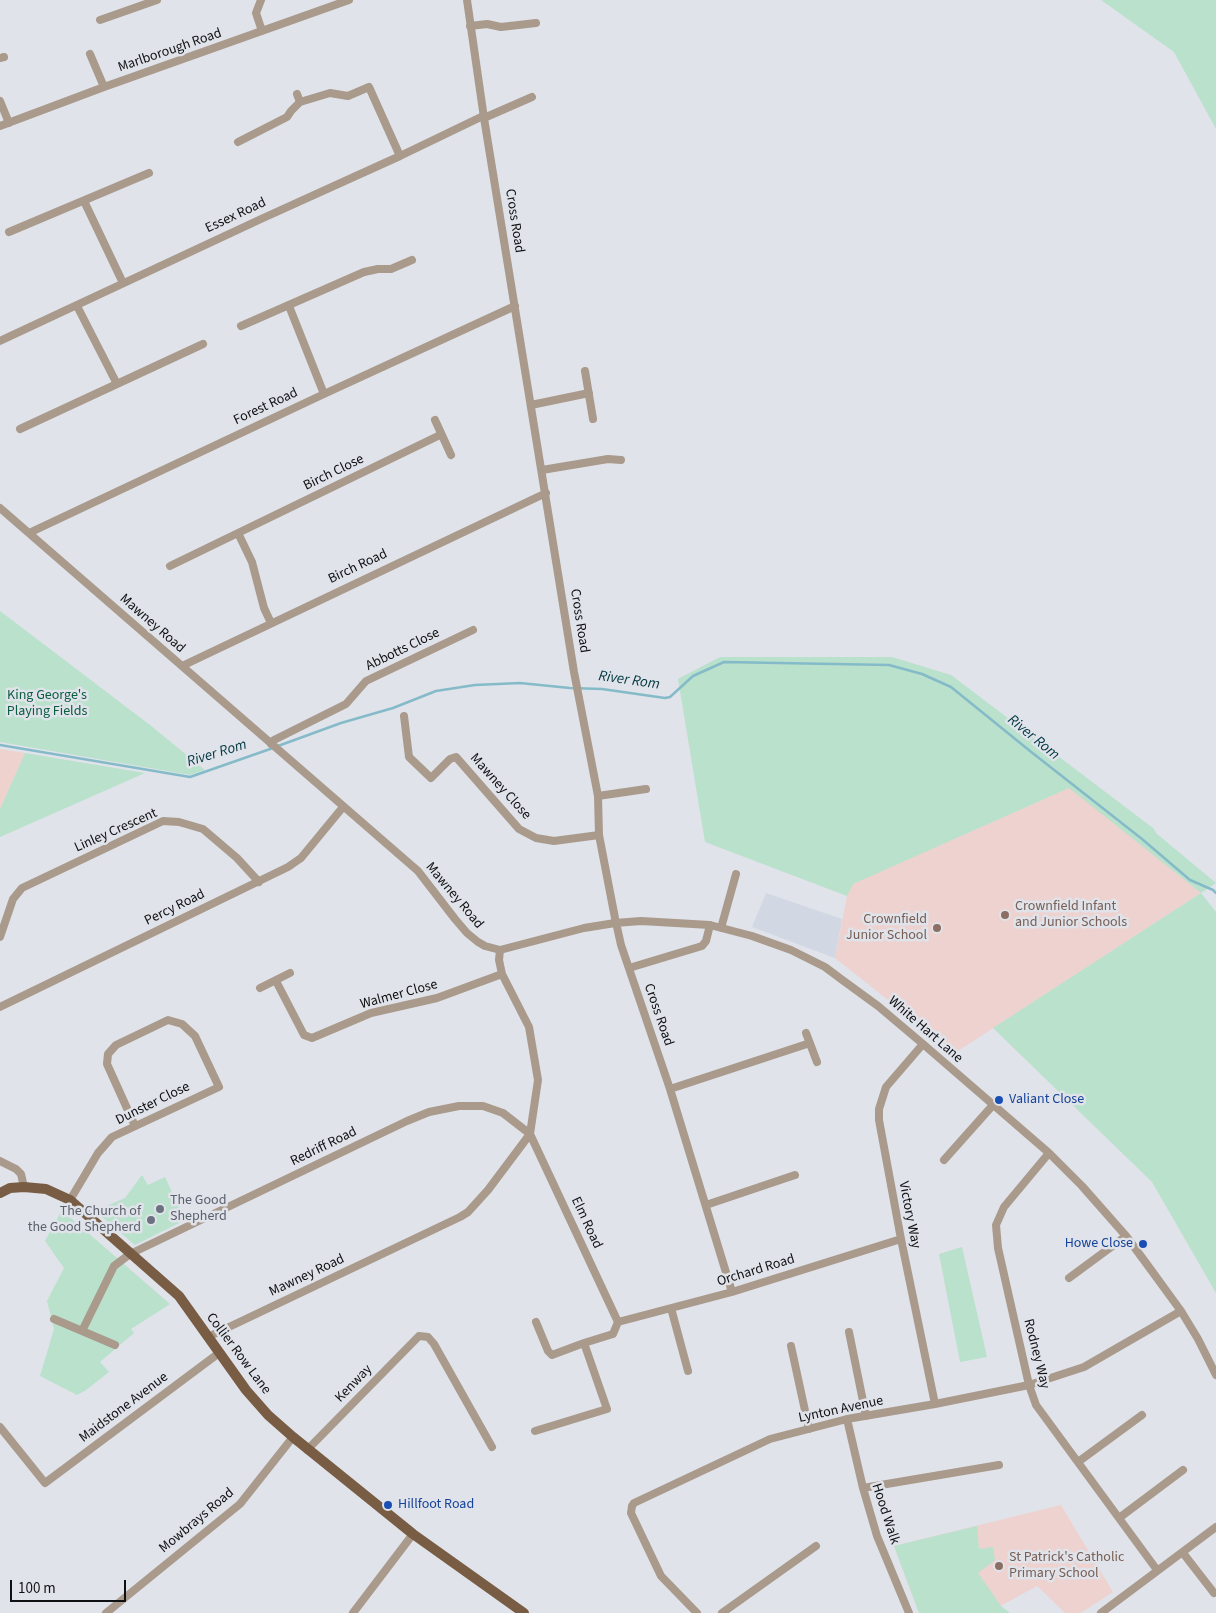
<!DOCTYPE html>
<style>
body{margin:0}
#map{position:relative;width:1216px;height:1613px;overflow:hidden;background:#e0e3ea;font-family:"Source Sans 3",sans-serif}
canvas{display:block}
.scale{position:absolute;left:10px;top:1580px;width:116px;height:22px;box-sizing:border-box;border:2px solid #0f1012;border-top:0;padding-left:6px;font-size:15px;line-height:18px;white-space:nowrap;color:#0f1012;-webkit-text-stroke:4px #e0e3ea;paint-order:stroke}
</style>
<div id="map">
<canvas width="1216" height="1613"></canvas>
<div class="scale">100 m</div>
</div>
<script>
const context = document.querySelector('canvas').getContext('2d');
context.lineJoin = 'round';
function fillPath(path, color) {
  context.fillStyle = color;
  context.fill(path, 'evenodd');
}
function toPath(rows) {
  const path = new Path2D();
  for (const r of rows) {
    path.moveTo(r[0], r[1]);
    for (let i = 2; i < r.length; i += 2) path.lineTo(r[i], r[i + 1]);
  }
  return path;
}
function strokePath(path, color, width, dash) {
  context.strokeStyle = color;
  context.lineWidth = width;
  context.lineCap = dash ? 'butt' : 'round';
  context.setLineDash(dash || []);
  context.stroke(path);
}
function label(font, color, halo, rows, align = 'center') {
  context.font = font + ' "Source Sans 3",sans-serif';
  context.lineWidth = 5;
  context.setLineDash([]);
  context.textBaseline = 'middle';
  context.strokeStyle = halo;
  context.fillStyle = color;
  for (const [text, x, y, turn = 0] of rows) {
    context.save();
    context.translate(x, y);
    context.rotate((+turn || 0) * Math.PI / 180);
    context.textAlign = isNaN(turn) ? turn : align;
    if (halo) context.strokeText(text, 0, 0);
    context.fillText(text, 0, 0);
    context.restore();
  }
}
const built = toPath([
 [766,893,842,919,835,958,752,927]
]);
const industrial = toPath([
 [0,749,25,753,0,809]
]);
const education = toPath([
 [1071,787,1201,893,955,1053,835,958,847,896,852,884],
 [1061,1505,1113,1592,1081,1613,1065,1613,1037,1586,988,1613,919,1613,894,1546]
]);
const green = toPath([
 [1101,0,1216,0,1216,129,1174,52],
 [0,611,150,725,205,770,190,775,0,742],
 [720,657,892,657,951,675,1153,828,1157,834,1216,883,1201,893,1216,912,1216,1293,1152,1182,993,1028,1201,893,1069,788,853,884,847,896,705,842,678,679],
 [25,753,145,773,0,837,0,809],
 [142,1175,148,1185,165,1177,185,1220,135,1245,95,1211,125,1198],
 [61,1212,72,1219,170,1304,131,1329,134,1333,100,1362,109,1372,86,1390,77,1395,40,1376,54,1329,47,1301,64,1268,45,1241],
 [962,1247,987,1357,960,1362,939,1254],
 [977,1526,979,1549,993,1547,995,1560,978,1573,1001,1606,1010,1613,919,1613,894,1546]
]);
const stream = toPath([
 [0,745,190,777,273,748],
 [278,746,341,723,393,708,436,691,475,685,520,683,570,688,602,689,665,698,670,697,693,676,724,662,889,665,922,674,951,687,1030,751,1142,839,1190,880,1213,890,1216,893]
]);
const minor = toPath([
 [261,0,256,13,262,31],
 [467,0,484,118,574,672,598,796,599,835,615,918,621,945,670,1089,732,1292],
 [100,20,157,0],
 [470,26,487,24,501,27,536,23],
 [90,54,104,87],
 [0,58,4,57],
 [297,94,300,102,330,93,348,96,369,87,400,156],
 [0,101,9,123],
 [484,118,532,97],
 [0,126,104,87,349,0],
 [238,142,287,117,291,111,300,102],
 [84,201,123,283],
 [9,232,149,173],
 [77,306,117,384],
 [289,306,324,394],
 [241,326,364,272,378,269,391,269,412,260],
 [0,341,261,219,400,156,483,116],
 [585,371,593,419],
 [531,405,589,393],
 [435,420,451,455],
 [20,429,203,344],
 [542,470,608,459,621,460],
 [0,508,418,871,455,919,467,933,478,942,485,946,500,950,584,928,615,923,641,921,710,925,752,936,791,950,825,967,841,979,878,1006,923,1044,1049,1153,1082,1186,1126,1236,1146,1263,1181,1311,1198,1339,1216,1375],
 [29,533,324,394,515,306],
 [238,533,252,562,264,608,271,623],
 [170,566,440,435],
 [182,666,546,493],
 [404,716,409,757,431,778,450,759,456,757,519,829,536,838,554,841,599,835],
 [271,744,274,740,346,704,366,681,473,630],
 [598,796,646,789],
 [721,928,736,874],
 [0,937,13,899,22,888,163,821,179,822,203,829,237,858,259,882],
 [629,968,702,946,706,941,710,925],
 [276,981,304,1035,312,1038,371,1013,437,998,502,974],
 [260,988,290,973],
 [0,1007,288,867,301,858,343,807],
 [806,1033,817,1062],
 [923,1044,886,1087,879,1109,879,1120,901,1239,935,1404],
 [670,1089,810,1043],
 [1049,1153,1004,1207,996,1225,998,1248,1029,1385,1036,1405,1157,1570],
 [944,1160,993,1105],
 [0,1161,16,1169,21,1174,24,1187],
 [70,1200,98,1153,112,1137,219,1087,195,1036,182,1024,168,1020,116,1045,108,1054,107,1064,135,1126],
 [706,1205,795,1175],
 [1069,1278,1126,1236],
 [671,1308,688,1371],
 [54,1319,115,1345],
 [536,1322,548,1351,552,1355,584,1343,613,1334,618,1322],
 [618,1322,732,1292,901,1239],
 [82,1331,114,1266,130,1254,407,1121,429,1112,459,1106,483,1106,503,1113,530,1134,618,1322],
 [849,1332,866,1416],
 [208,1337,460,1217,468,1212,488,1190,530,1134,538,1080,529,1027,502,974,499,960,500,950],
 [791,1346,809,1429],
 [847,1419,863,1488,877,1536,909,1613],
 [0,1427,45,1483,219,1353],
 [535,1431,607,1409,584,1343],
 [307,1450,419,1336,428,1337,434,1344,492,1447],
 [1078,1462,1142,1415],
 [863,1488,999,1465],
 [1119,1518,1183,1470],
 [1183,1553,1214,1593],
 [106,1613,240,1504,293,1437],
 [353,1613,413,1534],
 [697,1613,661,1576,631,1513,632,1506,634,1503,770,1439,847,1419,935,1404,1029,1385,1084,1367,1181,1311],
 [722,1613,816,1546],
 [1101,1613,1216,1527]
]);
const major = toPath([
 [0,1193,10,1188,24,1187,46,1189,70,1200,179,1296,246,1390,268,1415,293,1437,413,1534,524,1613]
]);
const markers = [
 [1005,915,5,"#8d6e63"],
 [937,928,5,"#8d6e63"],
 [999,1100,5,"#1a4fb4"],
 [160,1209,5,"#6b7280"],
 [151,1220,5,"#6b7280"],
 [1143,1244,5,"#1a4fb4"],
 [388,1505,5,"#1a4fb4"],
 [999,1566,5,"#8d6e63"]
];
const streetNames = [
 ["Marlborough Road",170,51,-19],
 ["Essex Road",236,216,-25],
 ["Cross Road",514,221,81],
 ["Forest Road",266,407,-25],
 ["Birch Close",334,473,-26],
 ["Birch Road",358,567,-25],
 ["Cross Road",579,621,81],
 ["Mawney Road",152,624,41],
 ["Abbotts Close",403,650,-26],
 ["Mawney Close",500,787,48],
 ["Linley Crescent",116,831,-24],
 ["Mawney Road",454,896,50],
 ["Percy Road",175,908,-26],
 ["Walmer Close",399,995,-15],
 ["Cross Road",658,1015,71],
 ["White Hart Lane",925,1030,41],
 ["Dunster Close",153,1104,-26],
 ["Redriff Road",324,1147,-26],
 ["Victory Way",909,1215,79],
 ["Elm Road",586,1223,65],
 ["Orchard Road",756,1271,-17],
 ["Mawney Road",307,1276,-25],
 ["Collier Row Lane",238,1354,53],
 ["Rodney Way",1036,1354,76],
 ["Kenway",354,1384,-46],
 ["Maidstone Avenue",124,1408,-37],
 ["Lynton Avenue",841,1410,-12],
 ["Hood Walk",885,1514,72],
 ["Mowbrays Road",197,1521,-40]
];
const parkNames = [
 ["King George's",47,696],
 ["Playing Fields",47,712]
];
const educationNames = [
 ["Crownfield Infant",1015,907],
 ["and Junior Schools",1015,923],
 ["Crownfield",927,920,"right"],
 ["Junior School",927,936,"right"],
 ["St Patrick's Catholic",1009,1558],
 ["Primary School",1009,1574]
];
const transitNames = [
 ["Valiant Close",1009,1100],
 ["Howe Close",1133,1244,"right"],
 ["Hillfoot Road",398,1505]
];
const worshipNames = [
 ["The Good",170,1201],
 ["Shepherd",170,1217],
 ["The Church of",141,1212,"right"],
 ["the Good Shepherd",141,1228,"right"]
];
const waterNames = [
 ["River Rom",629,681,8],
 ["River Rom",1033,738,39],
 ["River Rom",217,754,-17]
];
fillPath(built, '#d2d7e4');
fillPath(industrial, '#edd2ce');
fillPath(education, '#edd2cf');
fillPath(green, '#b9e1cb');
strokePath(stream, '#85bbc9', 2.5);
strokePath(minor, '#a99a8c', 8);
strokePath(major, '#785d44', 10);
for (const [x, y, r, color] of markers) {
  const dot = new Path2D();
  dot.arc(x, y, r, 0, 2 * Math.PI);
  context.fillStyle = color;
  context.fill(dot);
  strokePath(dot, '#e0e3ea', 2);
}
label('14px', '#0f1012', '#e0e3ea', streetNames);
label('14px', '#095d3f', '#e0e3ea', parkNames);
label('14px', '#785e54', '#e0e3ea', educationNames, 'left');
label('14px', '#164399', '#e0e3ea', transitNames, 'left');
label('14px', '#5b616d', '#e0e3ea', worshipNames, 'left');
label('italic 15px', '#013741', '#e0e3ea', waterNames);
</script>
